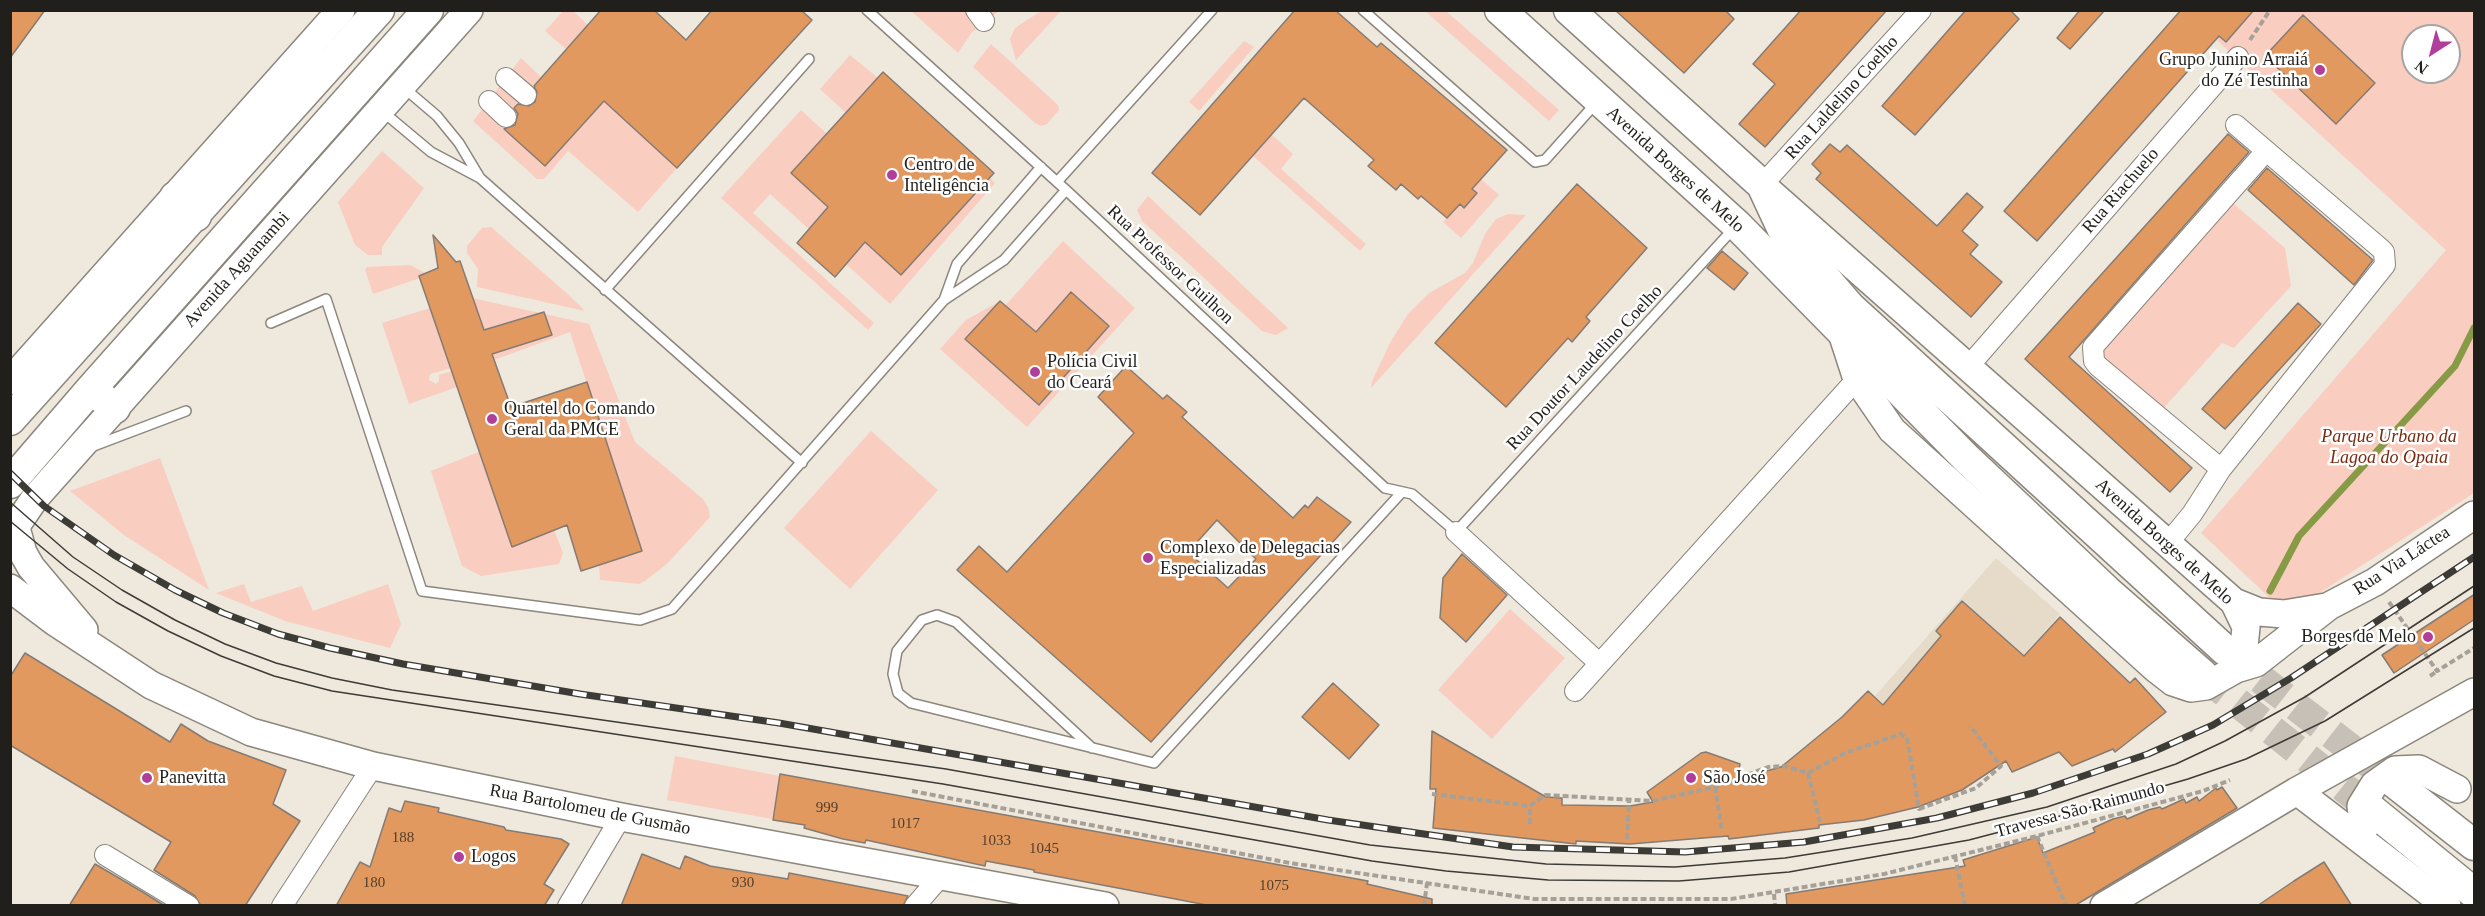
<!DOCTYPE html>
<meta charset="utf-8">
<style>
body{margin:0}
#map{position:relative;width:2485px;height:916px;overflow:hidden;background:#efe8dd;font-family:"Times New Roman",serif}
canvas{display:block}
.frame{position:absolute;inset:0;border:12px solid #211f1b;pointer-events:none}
.north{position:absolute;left:2401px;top:24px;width:60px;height:60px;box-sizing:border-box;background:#fff;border:2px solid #a6a5a4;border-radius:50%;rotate:216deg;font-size:16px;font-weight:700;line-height:24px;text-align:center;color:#211f1b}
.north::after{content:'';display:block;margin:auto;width:21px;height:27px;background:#b03f9b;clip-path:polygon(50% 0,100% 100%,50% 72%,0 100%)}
</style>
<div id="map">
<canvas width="2485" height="916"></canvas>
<div class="frame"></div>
<div class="north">N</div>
</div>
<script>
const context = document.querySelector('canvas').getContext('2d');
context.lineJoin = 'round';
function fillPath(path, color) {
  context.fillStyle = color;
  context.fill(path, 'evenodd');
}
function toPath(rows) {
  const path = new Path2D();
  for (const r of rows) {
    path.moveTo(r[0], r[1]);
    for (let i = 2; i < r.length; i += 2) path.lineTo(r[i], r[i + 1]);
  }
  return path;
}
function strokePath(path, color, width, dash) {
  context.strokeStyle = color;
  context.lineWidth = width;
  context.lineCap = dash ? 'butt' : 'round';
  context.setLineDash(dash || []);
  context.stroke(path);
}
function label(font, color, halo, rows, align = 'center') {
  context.font = font + ' "Times New Roman",serif';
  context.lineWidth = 5;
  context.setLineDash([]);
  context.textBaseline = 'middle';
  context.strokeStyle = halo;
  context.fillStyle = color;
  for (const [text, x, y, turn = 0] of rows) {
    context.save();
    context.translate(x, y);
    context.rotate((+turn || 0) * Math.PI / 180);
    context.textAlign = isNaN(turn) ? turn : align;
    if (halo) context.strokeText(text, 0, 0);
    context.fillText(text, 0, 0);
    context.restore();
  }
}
const built = toPath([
 [1996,558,2060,614,1939,751,1875,696]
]);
const green = toPath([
 [563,11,573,11,588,25,566,49,545,31],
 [911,11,999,11,972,32,958,53],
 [1041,11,1061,11,1016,60,1010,39,1015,28],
 [1425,11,1446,11,1559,110,1549,121],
 [2185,11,2474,11,2474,493,2310,599,2273,601,2201,533,2446,250],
 [2413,36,2449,36,2449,72,2413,72],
 [1244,41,1254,47,1199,111,1189,102],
 [991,44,1058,105,1059,110,1047,124,1041,126,1035,123,973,67],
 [850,55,878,78,846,113,820,89],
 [521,58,541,77,500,125,545,166,604,101,677,168,638,212,568,151,544,179,537,179,473,121],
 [801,110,827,134,791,173,828,207,809,229,770,194,753,213,874,323,868,330,721,198],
 [1271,134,1293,154,1281,169,1366,244,1360,251,1253,156],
 [382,151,424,188,382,247,382,255,368,255,355,245,338,202],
 [989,177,995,183,890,304,846,264,865,242],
 [1481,179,1499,195,1461,238,1443,222,1460,204,1464,207,1476,194,1472,189],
 [1148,196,1288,328,1276,335,1262,331,1142,221,1137,210],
 [2234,204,2285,248,2291,286,2234,348,2222,343,2162,410,2099,356],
 [1508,214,1526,215,1371,388,1372,381,1391,341,1408,314,1429,293,1465,273,1473,263,1485,234,1496,219],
 [491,227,571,297,585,311,477,287,478,269,467,253,467,246,482,228],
 [1063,241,1135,308,1027,427,940,349,966,320,1000,301,965,339,1040,405,1109,326,1071,293,1036,332,1005,306],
 [410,265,425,273,419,276,420,278,373,294,365,270,367,267],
 [472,298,540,313,499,325,507,349,552,335,545,314,589,324,635,442,703,499,708,507,710,517,668,563,645,581,639,584,600,580,599,565,641,550,570,332,494,360],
 [430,308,451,368,430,374,429,380,436,384,439,381,439,375,452,371,457,387,409,404,382,323],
 [871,431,938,490,850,589,784,528],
 [479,452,554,530,563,553,559,564,481,576,462,566,431,471],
 [160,458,209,590,124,535,70,491],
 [244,584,251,602,302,586,313,611,388,584,401,624,390,648,285,621,216,593],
 [1510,609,1565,658,1492,739,1438,690],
 [675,756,780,776,772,819,667,800]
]);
const stream = toPath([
 [2270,591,2299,536,2455,366,2474,328]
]);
const building = toPath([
 [10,10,45,10,10,58,10,10],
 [601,10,654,10,686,40,712,10,801,10,812,20,677,168,604,101,545,166,504,129,515,125,518,114,514,108,518,104,529,106,535,102,537,92,534,86,601,10],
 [1295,10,1335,10,1377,47,1381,43,1507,150,1472,189,1477,193,1464,208,1460,204,1447,218,1421,196,1418,199,1401,184,1396,190,1368,166,1374,160,1304,98,1200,215,1152,173,1295,10],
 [1615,10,1725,10,1734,19,1684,73,1615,10],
 [1801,10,1887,10,1765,147,1739,124,1775,84,1753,64,1801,10],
 [1966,10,2010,10,2019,19,1915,135,1882,106,1966,10],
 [2080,10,2105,10,2070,49,2057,38,2080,10],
 [2181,10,2254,10,2226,42,2219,36,2037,241,2004,211,2181,10],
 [2303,15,2375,83,2336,124,2265,56,2303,15],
 [883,72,994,173,901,275,865,242,835,277,797,243,828,207,791,173,883,72],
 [2228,134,2249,152,2069,357,2192,468,2170,492,2025,359,2228,134],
 [1830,144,1840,152,1847,145,1937,226,1967,193,1983,207,1962,231,1978,245,1970,254,2002,282,1971,317,1816,179,1821,173,1812,164,1830,144],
 [2267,168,2373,260,2354,285,2248,190,2267,168],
 [1577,184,1647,248,1586,317,1590,321,1572,342,1568,338,1506,407,1435,343,1577,184],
 [433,235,456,262,460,261,484,330,544,312,552,335,492,354,511,407,587,382,642,551,581,571,567,525,512,547,419,276,438,268,433,235],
 [1722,251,1748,273,1734,290,1707,268,1722,251],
 [1071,292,1109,326,1039,405,965,339,1000,301,1036,332,1071,292],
 [2298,303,2321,324,2225,429,2202,409,2298,303],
 [1126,366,1163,399,1167,395,1187,412,1182,417,1293,518,1305,505,1308,508,1317,497,1351,522,1151,742,957,570,979,546,1007,572,1134,433,1098,397,1126,366],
 [1217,520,1256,559,1228,588,1188,552,1217,520],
 [1462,554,1507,595,1466,642,1440,618,1443,578,1462,554],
 [2475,594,2475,619,2394,673,2382,655,2475,594],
 [1962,601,2024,656,2060,617,2130,683,2135,678,2166,712,2115,752,2113,749,2072,766,2059,752,2012,772,2006,761,1962,790,1918,807,1864,820,1819,825,1819,828,1729,839,1728,836,1630,844,1576,841,1576,844,1433,828,1436,789,1430,789,1432,731,1546,797,1562,798,1562,805,1630,806,1653,802,1647,792,1701,753,1706,752,1740,764,1737,779,1781,767,1842,717,1868,691,1883,705,1941,636,1936,631,1962,601],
 [25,653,170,742,181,724,208,741,286,770,273,804,300,821,245,906,201,906,195,896,154,870,171,842,10,745,10,677,25,653],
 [1333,683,1379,725,1349,759,1302,717,1333,683],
 [780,774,1368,881,1367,884,1432,899,1432,906,1212,906,1034,872,1034,870,986,861,985,866,866,840,865,843,843,839,804,828,805,825,773,820,780,774],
 [2222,787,2237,808,2074,906,1787,906,1786,894,1965,866,1963,860,2037,837,2043,853,2095,832,2093,828,2113,819,2125,816,2127,819,2148,810,2160,807,2162,809,2184,799,2186,803,2197,797,2199,801,2216,788,2217,790,2222,787],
 [405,801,439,808,438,812,504,827,506,830,561,839,569,844,544,884,554,890,544,906,336,906,360,862,370,867,389,808,401,812,405,801],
 [642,854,680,869,685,856,710,866,788,879,789,873,908,896,903,906,621,906,642,854],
 [2324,862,2352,906,2257,906,2294,881,2324,862],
 [95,864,141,891,165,906,69,906,95,864]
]);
const primaryTunnel = toPath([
 [2225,651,2391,780],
 [2202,674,2372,810]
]);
const path = toPath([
 [2250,40,2270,10],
 [2389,602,2437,671,2474,648],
 [2430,676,2437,671],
 [1808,773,1820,822],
 [1715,787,1722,832],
 [912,791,1290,863,1534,899,1731,899,1884,874,2037,836,2203,791,2230,780],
 [1432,794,1530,806,1545,795,1652,801,1715,787,1768,767,1784,766,1808,773,1845,753,1901,734,1907,738,1919,809,1976,788,2001,766,1970,726],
 [1530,824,1530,806],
 [2037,836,2066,906],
 [1627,839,1629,801],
 [1955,856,1965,906],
 [1774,894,1775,906],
 [1424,906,1427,883]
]);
const lane = toPath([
 [867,10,1066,190,1385,488,1412,494,1456,532,1735,227],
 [1363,10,1535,162,1545,160,1596,103],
 [382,111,431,152,480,178,459,143,437,116,403,87],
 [480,178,802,463],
 [1057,182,1212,10],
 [605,290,809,59],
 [944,300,957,264,1041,167],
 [271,323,326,299,422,591,640,620,672,609,944,300,1004,260,1066,190],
 [91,447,186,411],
 [1092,748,956,622,937,615,922,620,897,651,893,674,898,693,911,703,1154,763,1402,492]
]);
const street = toPath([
 [976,10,984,21],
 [506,78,526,95],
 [489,101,506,117],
 [1762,185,1921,10],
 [1968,367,2238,57],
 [2221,469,2098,366,2094,361,2093,347,2266,151],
 [1456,532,1599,663],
 [2168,543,2192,514,2221,469,2385,265,2384,252,2380,248,2236,125],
 [1575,691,1857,379],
 [105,855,189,906],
 [282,906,373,766],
 [568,906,621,817],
 [915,906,941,876]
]);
const secondary = toPath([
 [1763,186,2234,602,2246,627,2243,657,2236,669,2206,686,2191,688,2173,682,2155,668,1892,430,1857,379,1843,336],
 [10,381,341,10],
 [16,528,23,553,31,567,84,630],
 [10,535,35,498,469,10],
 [10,588,55,622,151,685,251,732,373,766,621,817,1105,906],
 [2234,602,2259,612,2284,614,2326,607],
 [2236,669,2256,663,2329,606,2375,582,2474,515],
 [2297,791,2447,906],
 [2364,829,2361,806,2374,785,2395,770,2419,769,2457,789],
 [2104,906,2297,791,2474,692]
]);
const primary = toPath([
 [1500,10,1737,225,1967,459,2108,592,2202,674],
 [1569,10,1762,185,1782,228,1850,307,2225,650],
 [175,197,196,216],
 [91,389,115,408],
 [10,420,379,10],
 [10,483,91,389,428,10],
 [2391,780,2474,845],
 [2372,810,2474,893]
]);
const tram = toPath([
 [10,502,73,557,122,590,175,620,225,644,276,663,332,678,392,690,946,769,1370,845,1546,864,1675,867,1785,858,1912,838,2047,807,2176,764,2225,741,2305,697,2474,586],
 [10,521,68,569,116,602,168,631,221,656,274,676,332,691,943,784,1372,861,1446,871,1548,880,1679,881,1789,872,1969,840,2053,818,2188,779,2246,759,2325,721,2474,628]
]);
const rail = toPath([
 [10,473,44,506,114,555,175,590,223,613,278,634,330,648,403,664,580,694,779,723,1328,820,1513,847,1685,852,1804,842,1937,818,2033,793,2148,754,2213,725,2291,678,2474,557]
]);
const markers = [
 [2320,70,6,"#b03f9b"],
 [892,175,6,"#b03f9b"],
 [1035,372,6,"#b03f9b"],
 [492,419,6,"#b03f9b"],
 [1148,558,6,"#b03f9b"],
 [2428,637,6,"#b03f9b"],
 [147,778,6,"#b03f9b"],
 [1691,778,6,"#b03f9b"],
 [459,857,6,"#b03f9b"]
];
const numberNames = [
 ["999",827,808],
 ["1017",905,824],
 ["188",403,838],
 ["1033",996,841],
 ["1045",1044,849],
 ["180",374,883],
 ["930",743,883],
 ["1075",1274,886]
];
const poiNames = [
 ["Grupo Junino Arraiá",2308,60,"right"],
 ["do Zé Testinha",2308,81,"right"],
 ["Centro de",904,165],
 ["Inteligência",904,186],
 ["Polícia Civil",1047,362],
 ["do Ceará",1047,383],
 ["Quartel do Comando",504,409],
 ["Geral da PMCE",504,430],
 ["Complexo de Delegacias",1160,548],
 ["Especializadas",1160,569],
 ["Borges de Melo",2416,637,"right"],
 ["Panevitta",159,778],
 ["São José",1703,778],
 ["Logos",471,857]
];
const streetNames = [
 ["Rua Laldelino Coelho",1842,98,-48],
 ["Avenida Borges de Melo",1675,170,42],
 ["Rua Riachuelo",2121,191,-49],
 ["Rua Professor Guilhon",1170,265,43],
 ["Avenida Aguanambi",237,270,-48],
 ["Rua Doutor Laudelino Coelho",1585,368,-47],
 ["Avenida Borges de Melo",2164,542,42],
 ["Rua Via Láctea",2402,561,-33],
 ["Rua Bartolomeu de Gusmão",590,810,11],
 ["Travessa São Raimundo",2080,810,-15]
];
const parkNames = [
 ["Parque Urbano da",2389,437],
 ["Lagoa do Opaia",2389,458]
];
fillPath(built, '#e6dbc9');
fillPath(green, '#f9cdc0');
strokePath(stream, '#879b46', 7);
fillPath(building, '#e2995f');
strokePath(building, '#857b73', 1.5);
strokePath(primaryTunnel, '#c6c0b6', 30, [30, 15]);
strokePath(lane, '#8c867c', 12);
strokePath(street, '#8c867c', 22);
strokePath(secondary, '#8c867c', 30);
strokePath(primary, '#8c867c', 33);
strokePath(path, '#a6a198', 4, [6, 3]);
strokePath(lane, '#fff', 9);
strokePath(street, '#fff', 20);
strokePath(secondary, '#fff', 27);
strokePath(primary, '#fff', 30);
strokePath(tram, '#3d3b36', 1.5);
strokePath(rail, '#3d3b36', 7);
strokePath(rail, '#fff', 4.5, [14]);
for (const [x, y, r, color] of markers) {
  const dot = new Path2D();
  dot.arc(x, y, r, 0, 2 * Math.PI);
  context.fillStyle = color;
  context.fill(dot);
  strokePath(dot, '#fff', 2);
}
label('15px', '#513e2c', null, numberNames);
label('18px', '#211f1b', '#fff', poiNames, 'left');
label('18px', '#211f1b', '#fff', streetNames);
label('italic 18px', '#7a2b11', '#fff', parkNames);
</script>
